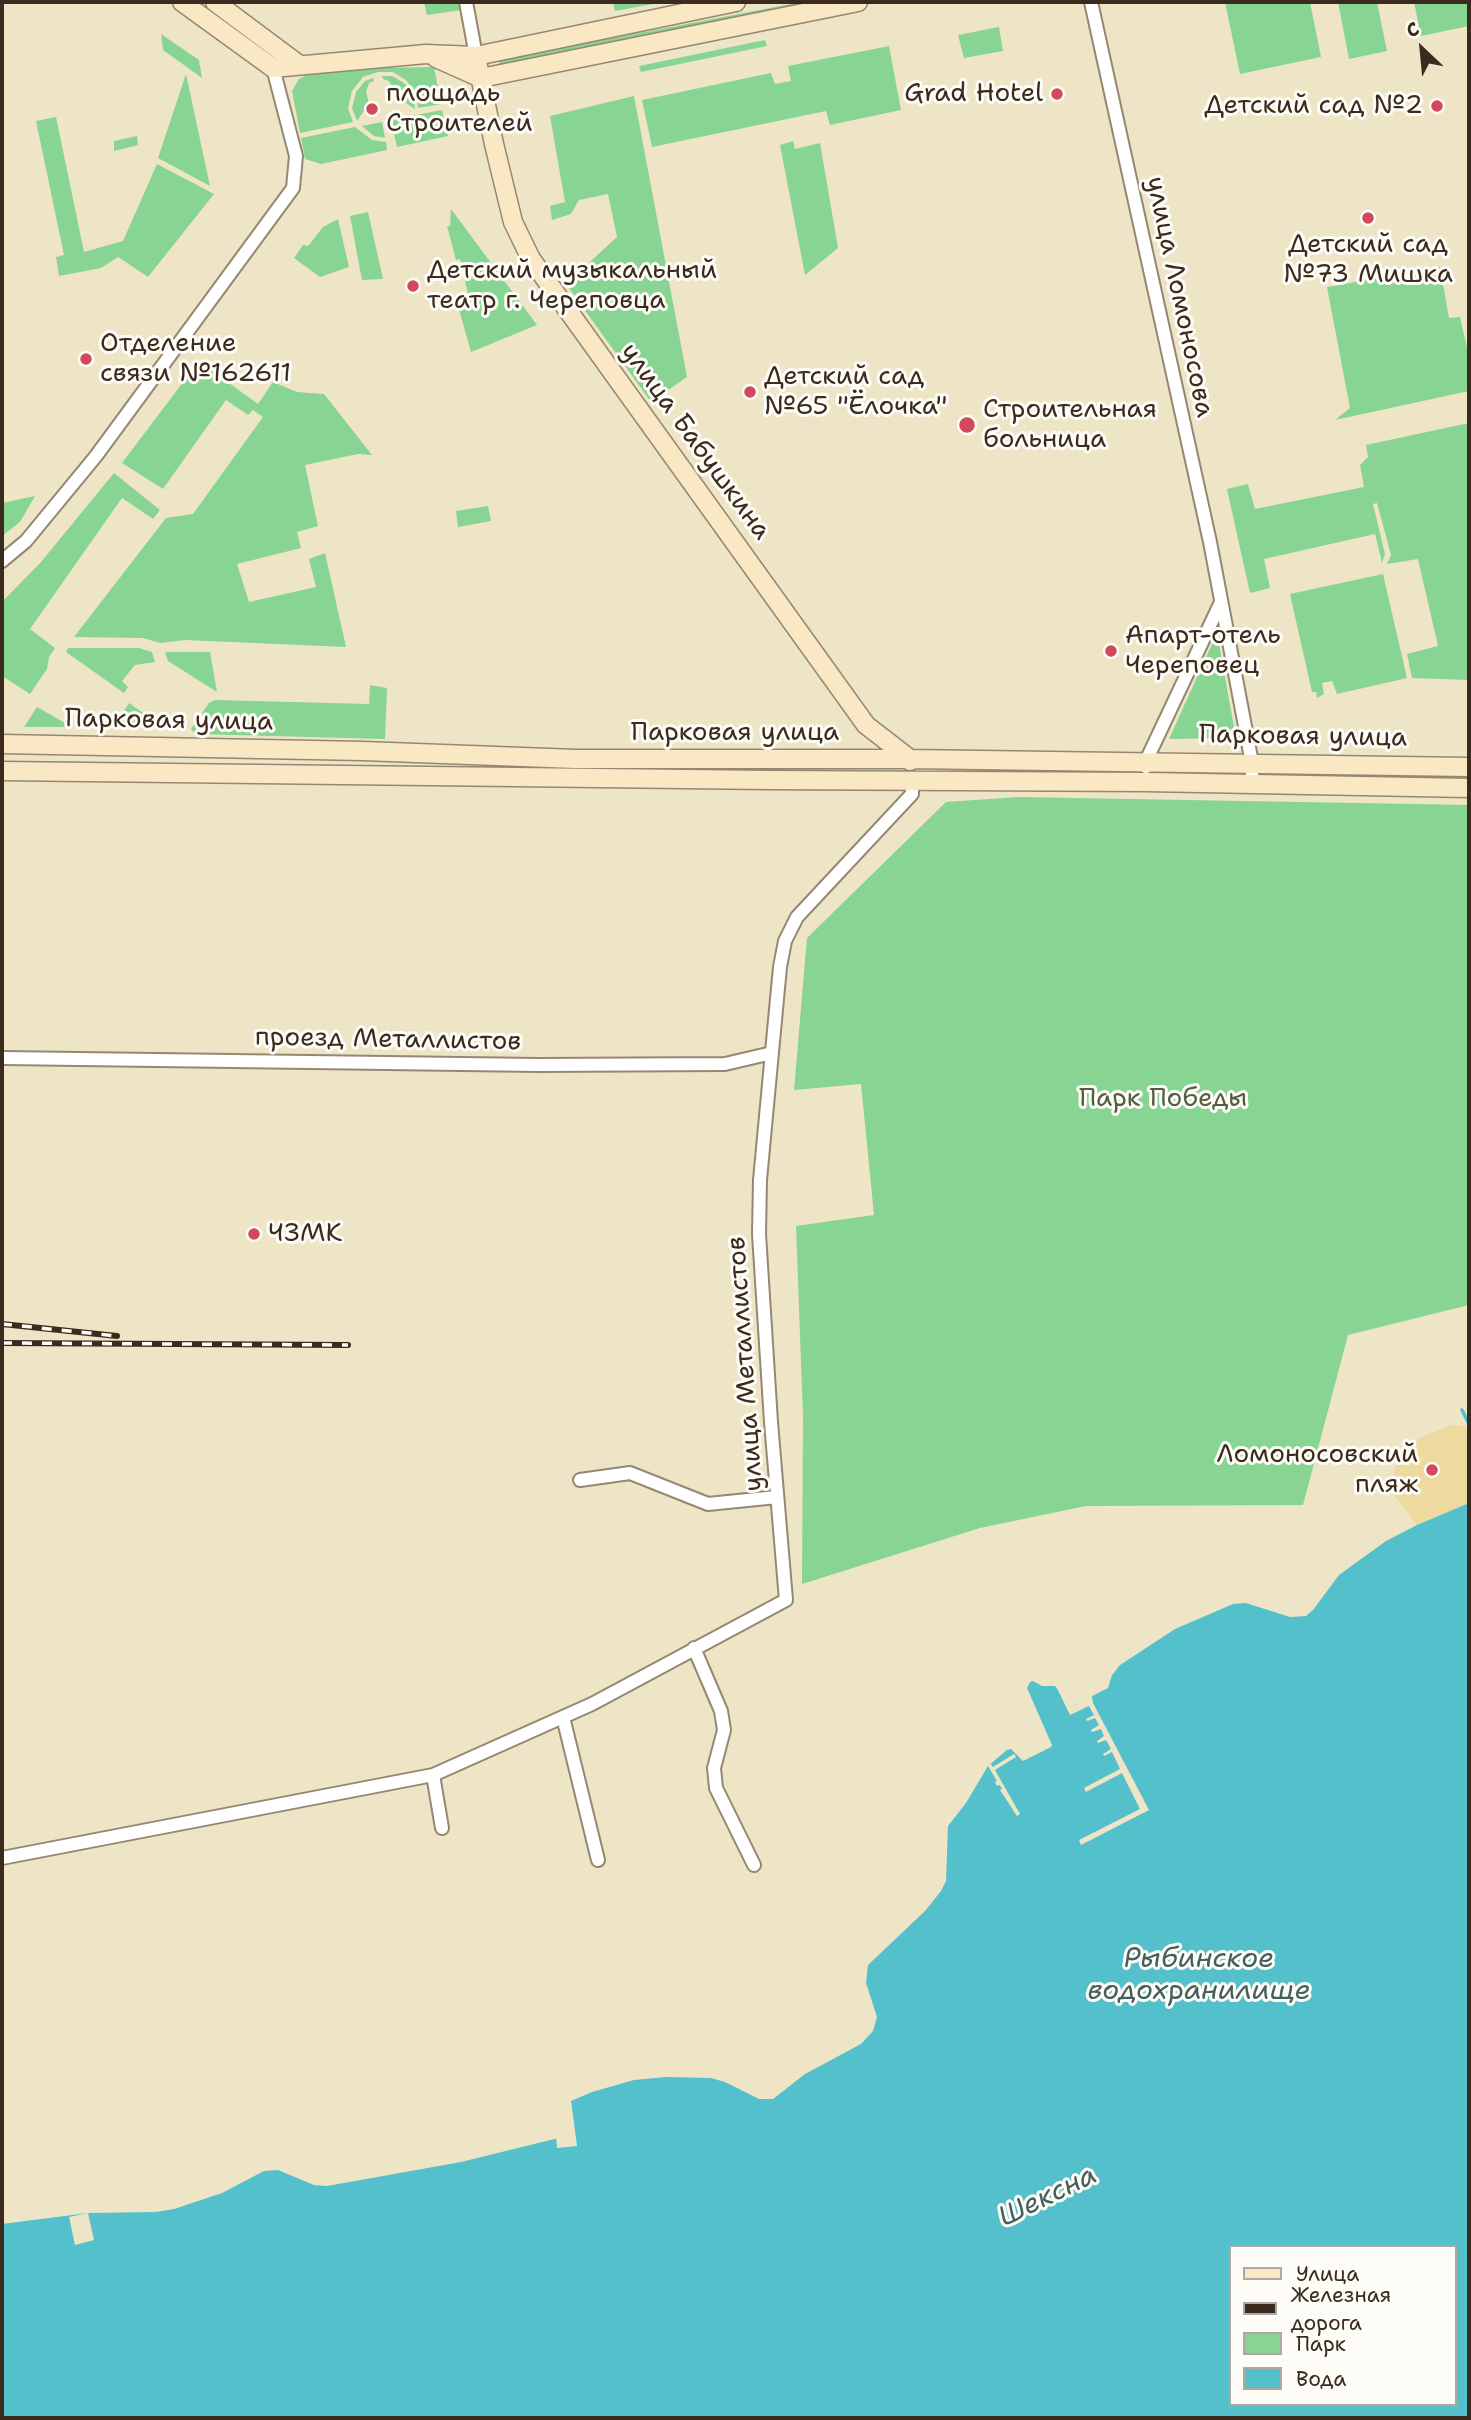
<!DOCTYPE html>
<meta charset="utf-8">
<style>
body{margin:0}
#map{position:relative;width:1471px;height:2420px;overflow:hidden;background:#eee5c7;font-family:"Shantell Sans",sans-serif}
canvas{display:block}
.frame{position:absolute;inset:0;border:4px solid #3b2a1e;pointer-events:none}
.legend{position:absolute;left:1229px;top:2245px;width:228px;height:161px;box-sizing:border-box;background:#fdfcf7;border:2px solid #afa8a0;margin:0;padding:9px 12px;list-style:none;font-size:21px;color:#3b2a1e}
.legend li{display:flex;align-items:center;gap:14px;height:35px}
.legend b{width:35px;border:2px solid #afa8a0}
.north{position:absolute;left:1387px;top:14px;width:70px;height:70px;-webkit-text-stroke:5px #fdfcf7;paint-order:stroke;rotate:334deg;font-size:19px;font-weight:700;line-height:28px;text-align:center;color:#3b2a1e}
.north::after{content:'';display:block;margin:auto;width:24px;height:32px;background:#3b2a1e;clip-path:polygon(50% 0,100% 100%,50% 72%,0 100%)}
</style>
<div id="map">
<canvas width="1471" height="2420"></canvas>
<div class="frame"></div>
<ul class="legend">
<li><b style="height:9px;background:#fae7c3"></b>Улица</li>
<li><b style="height:9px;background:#3b2a1e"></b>Железная дорога</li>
<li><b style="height:19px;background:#88d492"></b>Парк</li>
<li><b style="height:19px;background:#53c0cc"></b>Вода</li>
</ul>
<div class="north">С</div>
</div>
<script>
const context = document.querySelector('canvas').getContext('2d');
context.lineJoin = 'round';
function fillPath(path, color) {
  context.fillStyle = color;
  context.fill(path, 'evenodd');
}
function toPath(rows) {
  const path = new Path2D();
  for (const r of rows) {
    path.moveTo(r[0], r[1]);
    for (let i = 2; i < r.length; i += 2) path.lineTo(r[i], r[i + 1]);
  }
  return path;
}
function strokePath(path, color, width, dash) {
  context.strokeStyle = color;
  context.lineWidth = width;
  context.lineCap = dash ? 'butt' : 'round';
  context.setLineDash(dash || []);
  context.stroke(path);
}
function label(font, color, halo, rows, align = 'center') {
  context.font = font + ' "Shantell Sans",sans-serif';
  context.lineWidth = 6;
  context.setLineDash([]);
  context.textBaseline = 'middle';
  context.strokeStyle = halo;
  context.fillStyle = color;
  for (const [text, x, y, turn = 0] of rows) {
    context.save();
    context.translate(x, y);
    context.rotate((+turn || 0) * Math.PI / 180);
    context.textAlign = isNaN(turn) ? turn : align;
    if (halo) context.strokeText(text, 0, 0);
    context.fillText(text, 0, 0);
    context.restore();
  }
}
const green = toPath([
 [424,2,466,2,468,9,427,15],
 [613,2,659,2,659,3,615,11],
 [801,2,846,2,500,71,499,60],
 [1225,2,1310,2,1321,57,1240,74],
 [1338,2,1377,2,1387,51,1349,59],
 [1414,2,1469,2,1469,26,1421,36],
 [999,27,1003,51,964,58,958,35],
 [161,34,199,60,202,78,163,50],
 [765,40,767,46,641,72,639,66],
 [889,46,901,110,830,125,826,111,652,147,642,100,771,73,775,84,791,81,788,66],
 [434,67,441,104,418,108,416,93,406,80,393,72,378,72,363,77,352,91,348,108,353,122,300,133,292,91,299,79,318,69],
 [186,74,210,186,158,158],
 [382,76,392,76,404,83,413,94,415,109,395,96,395,91,389,81,383,79],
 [373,78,374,81,369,83,366,92,369,103,357,121,352,108,356,92,365,81],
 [634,96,687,377,651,402,566,284,617,237,608,194,579,200,571,214,552,220,550,206,565,202,550,116],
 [442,110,448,136,397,147,391,120],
 [56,117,84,252,123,241,157,164,214,194,148,277,118,257,101,268,59,276,56,257,64,255,36,121],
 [382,122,385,138,374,136,362,126],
 [355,127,372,140,386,142,387,150,321,164,305,159,301,138],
 [137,136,138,145,114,151,114,141],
 [793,141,795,149,820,143,838,248,805,275,780,145],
 [451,209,537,325,471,352,458,306,470,303,460,259,456,260,447,226,450,226],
 [368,212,383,279,362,280,350,216],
 [338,219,349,267,320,277,294,258,303,245,308,246,323,227],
 [1440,267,1449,318,1460,317,1469,357,1469,391,1335,420,1350,408,1327,287],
 [196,365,211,370,258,404,273,382,297,392,324,394,372,455,358,454,305,465,318,526,297,532,301,548,237,564,249,602,316,587,309,559,325,553,346,647,185,640,160,643,143,638,74,637,166,518,193,514,263,417,253,410,248,415,226,400,163,489,122,463],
 [1469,423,1469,680,1412,678,1407,654,1438,646,1418,559,1387,564,1391,555,1377,503,1373,504,1385,554,1382,563,1375,534,1264,559,1270,588,1250,593,1227,489,1248,484,1255,509,1364,487,1360,465,1368,457,1366,445],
 [114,473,160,510,153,519,122,498,30,629,55,648,49,657,47,669,30,694,2,676,2,602,41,562],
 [35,496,20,522,2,536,2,503],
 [488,506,491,521,458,527,456,511],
 [1383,574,1407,678,1337,694,1332,681,1322,683,1324,694,1317,698,1316,692,1312,692,1290,594],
 [1217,633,1236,738,1169,739],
 [68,648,139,648,152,652,155,662,135,665,122,681,128,687,124,693,66,652],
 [165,652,210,652,217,692,168,661],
 [370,685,387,688,385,739,195,734,191,729,209,703,215,700,369,704],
 [129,703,160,725,114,727],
 [37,707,72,727,24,727],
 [1280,770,1469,773,1469,780,1280,776],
 [1019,797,1469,805,1469,1305,1348,1335,1303,1505,1086,1506,980,1528,802,1584,803,1417,796,1226,874,1215,861,1084,794,1090,807,938,946,802]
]);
const sand = toPath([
 [1451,1425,1469,1427,1469,1503,1417,1525,1389,1489,1401,1451,1420,1438]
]);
const water = toPath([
 [1469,1503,1469,2418,2,2418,2,2224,88,2213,156,2212,174,2209,222,2193,264,2171,278,2170,314,2185,327,2186,461,2162,575,2134,571,2101,592,2092,634,2080,666,2077,711,2078,725,2082,759,2099,773,2099,805,2074,861,2044,873,2031,877,2017,866,1983,868,1965,925,1911,941,1891,946,1881,948,1826,966,1803,988,1766,1007,1750,1011,1749,1023,1761,1051,1747,1052,1745,1027,1688,1030,1682,1033,1681,1042,1686,1055,1686,1071,1707,1108,1688,1112,1675,1120,1665,1175,1629,1233,1604,1246,1603,1290,1617,1306,1616,1313,1610,1339,1575,1386,1541,1417,1525],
 [1231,2247,1455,2247,1455,2404,1231,2404]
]);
const pier = toPath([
 [1054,1682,1062,1690,1071,1707,1092,1696,1093,1703,1149,1810,1081,1845,1079,1840,1140,1809,1122,1773,1086,1792,1084,1788,1120,1769,1112,1752,1104,1756,1103,1754,1111,1749,1106,1740,1098,1743,1097,1741,1104,1736,1101,1729,1092,1732,1091,1730,1099,1725,1095,1718,1087,1721,1086,1719,1094,1715,1089,1706,1070,1715],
 [1014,1754,1016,1757,995,1770,1020,1814,1017,1816,1000,1790,1002,1789,1000,1785,997,1786,995,1782,997,1781,988,1766,991,1764,993,1767],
 [571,2101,577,2146,557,2148,556,2136,571,2132,568,2102],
 [88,2213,94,2240,75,2245,69,2217]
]);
const stream = toPath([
 [1462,1410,1469,1424]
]);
const street = toPath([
 [466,2,476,56],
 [1091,2,1210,542,1252,763,1252,783],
 [2,561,26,541,96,456,293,188,296,156,273,68],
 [1146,767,1146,761,1221,602],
 [2,1058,539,1065,725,1064,772,1053],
 [580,1480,630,1473,708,1504,777,1497],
 [694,1648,721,1711,724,1730,714,1768,716,1788,754,1865],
 [563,1717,598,1860],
 [433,1775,442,1828],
 [2,1858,433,1775,592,1704,786,1600,771,1422,759,1234,760,1180,780,967,785,941,797,917,912,794,912,781]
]);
const secondary = toPath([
 [182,2,273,68,426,54,476,56,736,2],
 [215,2,298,64],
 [476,56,494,144,513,222,531,259,866,725,910,759,910,761],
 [436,58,481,78,858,2],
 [2,744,363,751,576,759,910,759,1469,767],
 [2,771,769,780,1146,782,1469,788]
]);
const rail = toPath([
 [2,1324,117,1336],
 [2,1343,348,1345]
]);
const markers = [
 [1057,94,7,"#d1495b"],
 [1437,106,7,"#d1495b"],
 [372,109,7,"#d1495b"],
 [1368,218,7,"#d1495b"],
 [413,286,7,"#d1495b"],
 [86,359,7,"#d1495b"],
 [750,392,7,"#d1495b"],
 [967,425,9,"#d1495b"],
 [1111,651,7,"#d1495b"],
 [254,1234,7,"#d1495b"],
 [1432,1470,7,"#d1495b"]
];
const poiNames = [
 ["площадь",386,94],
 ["Строителей",386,124],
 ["Grad Hotel",1043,94,"right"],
 ["Детский сад №2",1423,106,"right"],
 ["Детский сад",1368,245,"center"],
 ["№73 Мишка",1368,275,"center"],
 ["Детский музыкальный",427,271],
 ["театр г. Череповца",427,301],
 ["Отделение",100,344],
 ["связи №162611",100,374],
 ["Детский сад",764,377],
 ["№65 \"Ёлочка\"",764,407],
 ["Строительная",983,410],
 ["больница",983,440],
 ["Апарт-отель",1125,636],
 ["Череповец",1125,666],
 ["ЧЗМК",268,1234],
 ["Ломоносовский",1418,1455,"right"],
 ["пляж",1418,1485,"right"]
];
const streetNames = [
 ["улица Ломоносова",1179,297,78],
 ["улица Бабушкина",695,442,54],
 ["Парковая улица",169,721,1],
 ["Парковая улица",735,733],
 ["Парковая улица",1303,737,1],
 ["проезд Металлистов",388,1040,1],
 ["улица Металлистов",746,1364,-94]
];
const parkNames = [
 ["Парк Победы",1163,1099]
];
const waterNames = [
 ["Рыбинское",1199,1960],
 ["водохранилище",1199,1992],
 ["Шексна",1048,2197,-26]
];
fillPath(green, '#88d492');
fillPath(sand, '#eeda9e');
fillPath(water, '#53c0cc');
fillPath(pier, '#eee5c7');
strokePath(stream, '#53c0cc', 3.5);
strokePath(street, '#948872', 16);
strokePath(secondary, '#948872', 21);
strokePath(street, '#fff', 12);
strokePath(secondary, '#fae7c3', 18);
strokePath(rail, '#3b2a1e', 6);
strokePath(rail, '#fdfcf7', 3.5, [10]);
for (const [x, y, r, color] of markers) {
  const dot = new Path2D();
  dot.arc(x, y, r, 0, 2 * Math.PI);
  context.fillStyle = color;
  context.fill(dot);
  strokePath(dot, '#fdfcf7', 2.5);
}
label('26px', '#3b2a1e', '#fdfcf7', poiNames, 'left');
label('26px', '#3b2a1e', '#fdfcf7', streetNames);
label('26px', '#525d41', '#fdfcf7', parkNames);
label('italic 28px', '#435e5b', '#fdfcf7', waterNames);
</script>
